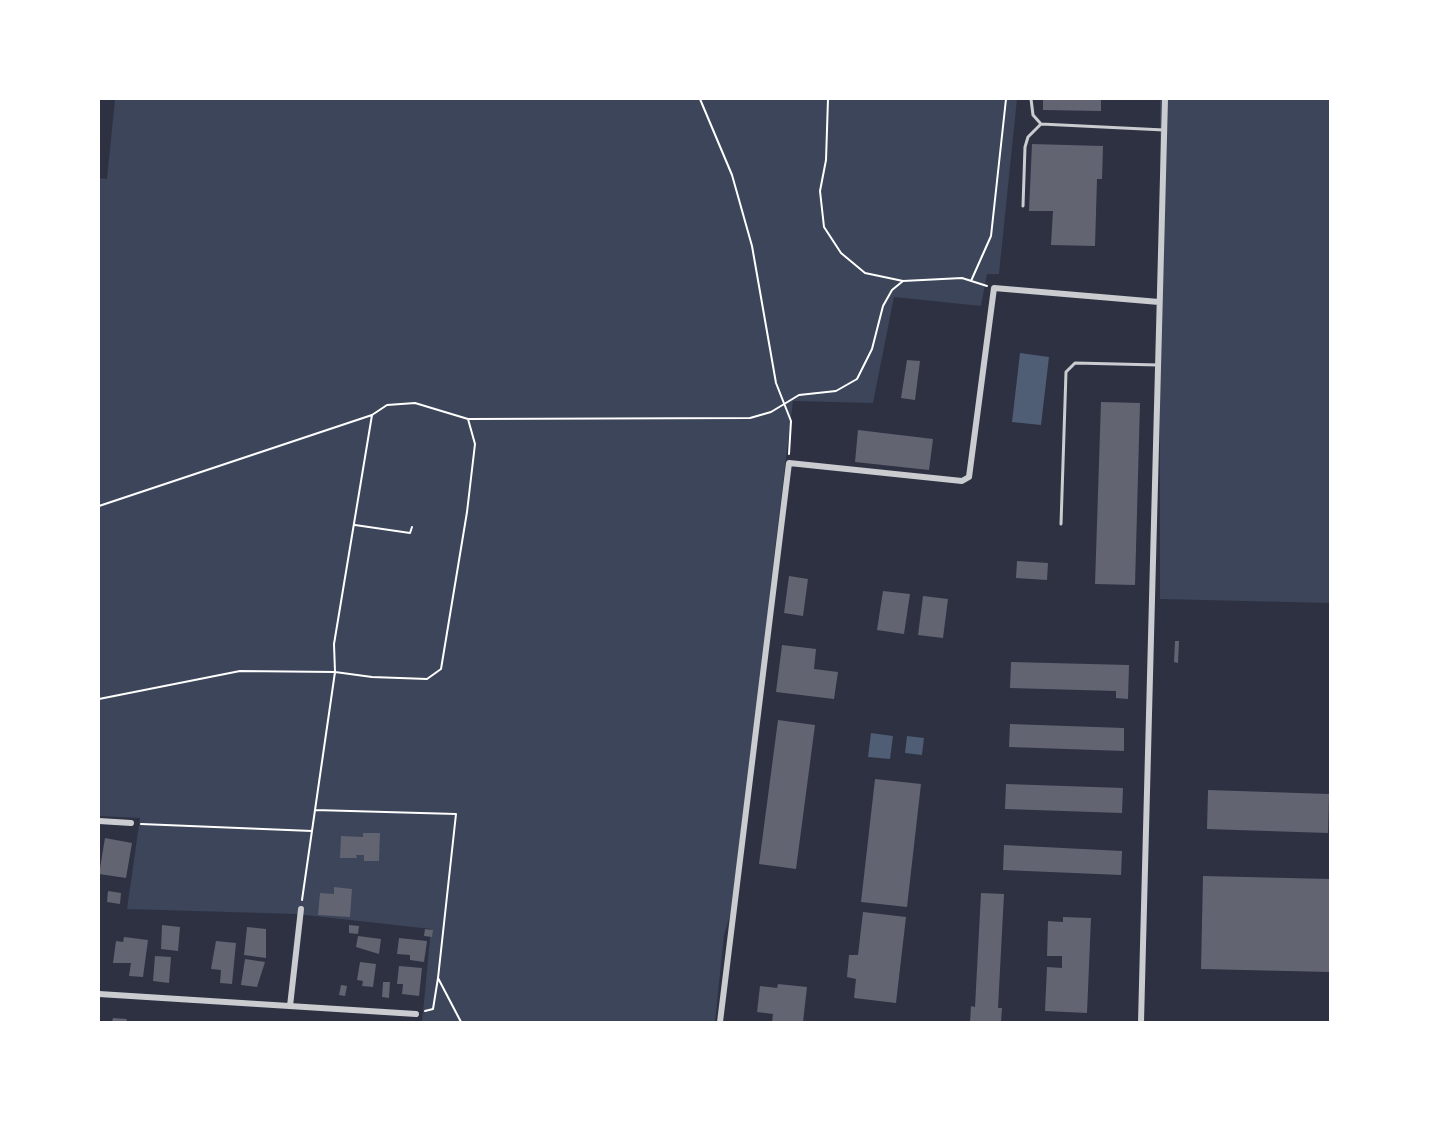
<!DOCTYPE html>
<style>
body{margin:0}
#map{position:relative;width:1429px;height:1121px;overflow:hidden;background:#2d3142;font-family:"DM Sans",sans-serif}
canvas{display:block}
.frame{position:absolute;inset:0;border:100px solid #fff;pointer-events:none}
</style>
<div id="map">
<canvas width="1429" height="1121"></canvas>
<div class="frame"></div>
</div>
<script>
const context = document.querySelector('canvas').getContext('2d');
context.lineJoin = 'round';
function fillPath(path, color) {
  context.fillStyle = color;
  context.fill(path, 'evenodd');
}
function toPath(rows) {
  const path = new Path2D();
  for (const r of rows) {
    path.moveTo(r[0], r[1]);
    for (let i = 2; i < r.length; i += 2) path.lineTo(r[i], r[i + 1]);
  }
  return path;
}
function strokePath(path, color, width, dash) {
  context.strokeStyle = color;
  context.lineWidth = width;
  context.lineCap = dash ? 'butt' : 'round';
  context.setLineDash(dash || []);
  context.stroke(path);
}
const green = toPath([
 [115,99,1017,99,999,274,987,274,981,306,894,297,873,403,793,401,770,589,765,655,730,915,724,935,715,1022,422,1022,431,929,296,914,127,909,140,818,99,816,99,178,107,179],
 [1160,99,1330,99,1330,603,1160,599]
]);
const water = toPath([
 [1020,353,1049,357,1041,425,1012,422],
 [871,733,893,736,890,759,868,757],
 [907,736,924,738,922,755,905,753]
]);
const building = toPath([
 [1043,99,1101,99,1101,111,1043,110],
 [1032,144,1103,146,1102,179,1097,179,1095,246,1051,245,1053,211,1029,211],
 [907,360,920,361,915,400,901,398],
 [1101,402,1140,403,1135,585,1095,584],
 [858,430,933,439,929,470,855,462],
 [1017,561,1048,563,1047,580,1016,578],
 [789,576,808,579,803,616,784,613],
 [883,591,910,594,904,634,877,630],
 [923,596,948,599,943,638,918,635],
 [1175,641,1179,641,1178,663,1174,662],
 [782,645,816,649,814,669,838,672,834,699,776,692],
 [1011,662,1129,665,1128,699,1116,698,1116,691,1010,688],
 [778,720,815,725,796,869,759,864],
 [1010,724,1124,728,1124,751,1009,747],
 [875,779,921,784,907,907,861,902],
 [1006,784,1123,788,1122,813,1005,809],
 [1208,790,1329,794,1328,833,1207,829],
 [363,833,380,833,379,861,364,861,364,855,356,855,357,858,340,858,341,836,363,837],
 [105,838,132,843,126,878,99,874],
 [1004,845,1122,851,1121,875,1003,870],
 [1203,876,1330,879,1330,972,1201,969],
 [334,887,352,889,350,917,318,915,320,893,334,894],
 [108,891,121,893,120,904,107,902],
 [981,893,1004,894,998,1008,1002,1008,1001,1022,970,1022,971,1006,975,1007],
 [863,912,906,917,896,1003,854,998,856,979,847,977,849,955,858,955],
 [1063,917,1091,918,1087,1013,1045,1011,1047,967,1062,968,1062,956,1047,956,1048,921,1063,922],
 [162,925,180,927,178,951,161,949],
 [349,925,359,926,358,934,349,933],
 [247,927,266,929,266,958,244,955],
 [425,929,433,930,432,937,424,936],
 [358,936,381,939,379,954,356,947],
 [124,937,148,940,143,977,129,976,131,963,113,963,116,941,123,942],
 [399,938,427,941,424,962,410,960,410,955,397,954],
 [216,941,236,943,232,984,220,983,221,970,211,969],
 [155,956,171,957,169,983,153,981],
 [245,959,265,962,257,987,241,985],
 [360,962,376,964,373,987,362,986,363,981,357,980],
 [399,966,422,968,419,996,402,994,403,984,397,984],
 [383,982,390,982,389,998,382,997],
 [778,984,807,987,803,1022,772,1022,773,1014,757,1012,760,986,777,988],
 [341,985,347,986,345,996,339,995],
 [113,1018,127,1019,126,1022,112,1022]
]);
const path = toPath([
 [700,99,732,175,752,246,776,383,791,421,789,454],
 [828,99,826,160,820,191,824,227,841,253,865,273,903,281,962,278,987,286],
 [971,281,991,236,1006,99],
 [372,415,334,644,335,672,372,677,427,679,441,669,467,512,475,444,468,419],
 [99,506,372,415,387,405,415,403,468,419,750,418,771,412,799,395,836,391,857,379,872,349,883,306,892,290,903,281],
 [355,525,410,533,412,527],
 [99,699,240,671,335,672,315,810],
 [141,824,312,831],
 [302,900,315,810,456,814,438,978,461,1022],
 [425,1011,433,1009,438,978]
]);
const service = toPath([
 [1031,99,1033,115,1041,124,1164,130],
 [1023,206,1025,147,1028,137,1041,124],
 [1061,524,1066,372,1075,363,1158,365]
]);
const minor = toPath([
 [99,821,131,823],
 [99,994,416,1014],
 [290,1006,301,909],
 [720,1022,789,463,962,481,969,477,994,288,1159,302],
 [1141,1022,1165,99]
]);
fillPath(green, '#3c4559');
fillPath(water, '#4f5d75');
fillPath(building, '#626471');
strokePath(path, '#fff', 2);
strokePath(service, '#caccd0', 3);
strokePath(minor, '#caccd0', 6);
</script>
